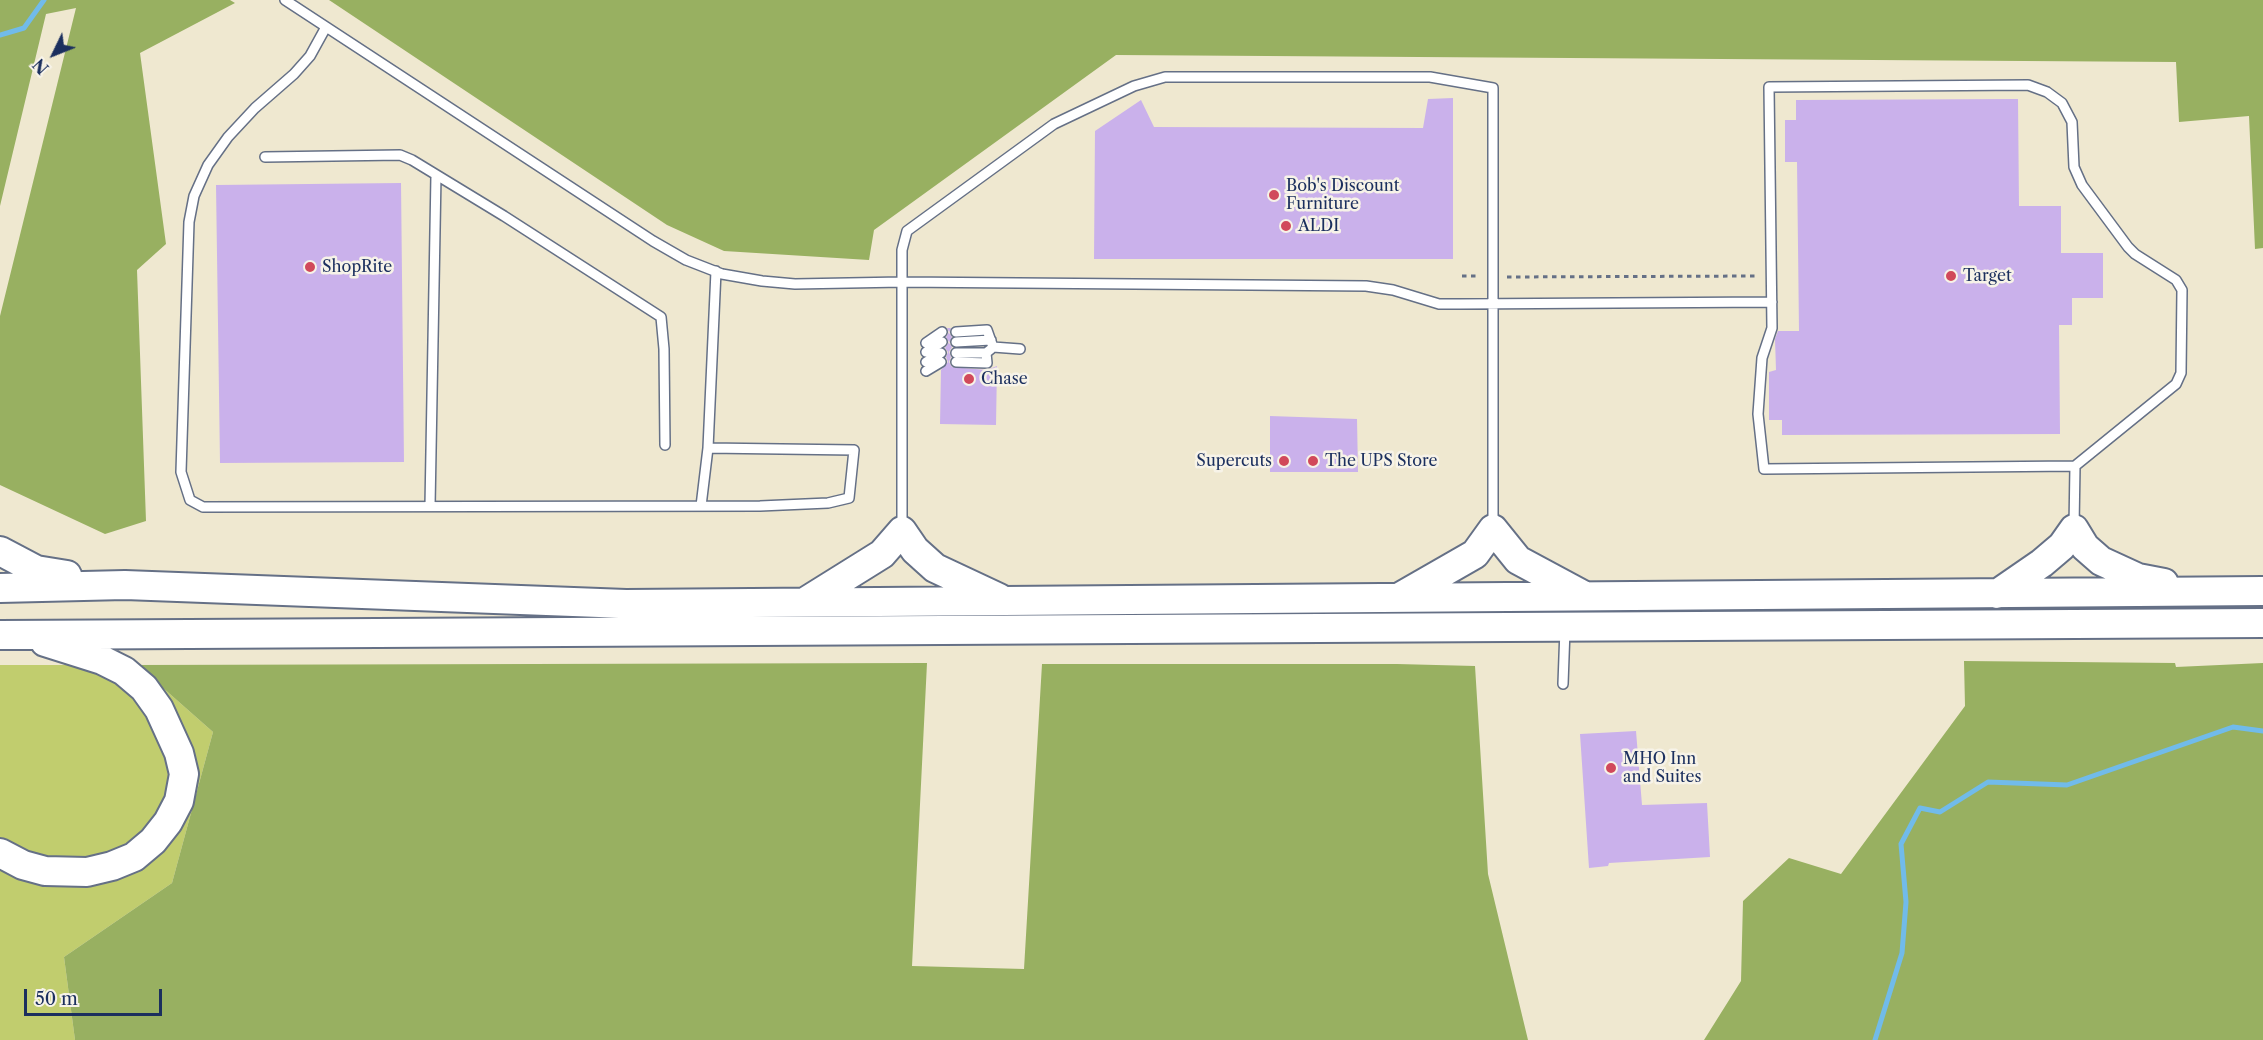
<!DOCTYPE html>
<style>
body{margin:0}
#map{position:relative;width:2263px;height:1040px;overflow:hidden;background:#efe8d0;font-family:"Libre Caslon Text",serif}
canvas{display:block}
.north{position:absolute;left:24px;top:24px;width:60px;height:60px;-webkit-text-stroke:4px #f7f3e8;paint-order:stroke;rotate:227deg;font-size:16px;font-weight:700;line-height:24px;text-align:center;color:#1b2f5e}
.north::after{content:'';display:block;margin:auto;width:21px;height:27px;background:#1b2f5e;clip-path:polygon(50% 0,100% 100%,50% 72%,0 100%)}
.scale{position:absolute;left:24px;top:989px;width:138px;height:27px;box-sizing:border-box;border:3px solid #1b2f5e;border-top:0;padding-left:8px;font-size:18px;line-height:21px;white-space:nowrap;color:#1b2f5e;-webkit-text-stroke:4px #f7f3e8;paint-order:stroke}
</style>
<div id="map">
<canvas width="2263" height="1040"></canvas>
<div class="north">N</div>
<div class="scale">50 m</div>
</div>
<script>
const context = document.querySelector('canvas').getContext('2d');
context.lineJoin = 'round';
function fillPath(path, color) {
  context.fillStyle = color;
  context.fill(path, 'evenodd');
}
function toPath(rows) {
  const path = new Path2D();
  for (const r of rows) {
    path.moveTo(r[0], r[1]);
    for (let i = 2; i < r.length; i += 2) path.lineTo(r[i], r[i + 1]);
  }
  return path;
}
function strokePath(path, color, width, dash) {
  context.strokeStyle = color;
  context.lineWidth = width;
  context.lineCap = dash ? 'butt' : 'round';
  context.setLineDash(dash || []);
  context.stroke(path);
}
function label(font, color, halo, rows, align = 'center') {
  context.font = font + ' "Libre Caslon Text",serif';
  context.lineWidth = 5;
  context.setLineDash([]);
  context.textBaseline = 'middle';
  context.strokeStyle = halo;
  context.fillStyle = color;
  for (const [text, x, y, turn = 0] of rows) {
    context.save();
    context.translate(x, y);
    context.rotate((+turn || 0) * Math.PI / 180);
    context.textAlign = isNaN(turn) ? turn : align;
    if (halo) context.strokeText(text, 0, 0);
    context.fillText(text, 0, 0);
    context.restore();
  }
}
const green = toPath([
 [0,665,137,665,213,732,172,883,64,957,75,1040,0,1040]
]);
const forest = toPath([
 [0,0,230,0,235,3,140,53,166,244,137,270,146,521,105,534,0,485,0,316,76,8,46,14,0,206],
 [329,0,2263,0,2263,248,2255,249,2249,116,2179,122,2176,62,1116,55,874,230,869,260,724,251,667,225],
 [1964,661,2175,663,2176,667,2263,663,2263,1040,1704,1040,1741,981,1743,901,1789,858,1841,874,1965,706],
 [927,663,912,966,1024,969,1042,664,1397,664,1475,666,1488,874,1528,1040,75,1040,64,957,172,883,213,732,137,665]
]);
const stream = toPath([
 [0,35,24,28,44,0],
 [1875,1040,1902,953,1906,902,1901,844,1920,808,1940,812,1988,782,2067,785,2233,727,2263,731]
]);
const building = toPath([
 [1453,98,1453,259,1094,259,1095,131,1141,100,1154,127,1423,128,1428,99],
 [2018,99,2019,206,2061,206,2061,253,2103,253,2103,298,2072,298,2072,325,2059,325,2060,434,1782,435,1782,420,1769,420,1769,372,1776,370,1775,339,1778,331,1799,331,1797,162,1785,162,1785,120,1796,120,1796,100],
 [401,183,404,462,220,463,216,185],
 [947,328,951,328,949,333,952,337,949,343,952,347,949,352,951,357,949,362,952,367,987,370,997,366,996,425,940,424,941,370,948,362,946,357,948,352,945,348,949,342,946,337,949,332],
 [1270,416,1357,419,1358,472,1270,472],
 [1636,731,1642,805,1707,803,1710,857,1609,863,1608,866,1589,868,1580,734]
]);
const path = toPath([
 [1462,276,1479,276],
 [1507,277,1758,276]
]);
const service = toPath([
 [285,0,653,241,686,260,722,274,762,281,795,284,902,282,1366,286,1393,290,1439,304,1460,304,1772,302],
 [326,27,310,56,294,74,255,108,228,137,208,165,194,196,189,222,181,472,190,500,203,507,760,506,828,503,849,498,854,450,708,448],
 [265,157,400,155,412,160,504,216,661,317,664,349,665,445],
 [956,332,987,330,993,347,1020,349],
 [956,342,991,340],
 [926,343,942,332],
 [926,352,942,342],
 [956,353,986,353,991,349],
 [926,362,941,353],
 [956,362,987,363,986,353],
 [926,371,941,362],
 [430,506,436,175],
 [701,506,708,448,716,271],
 [2074,527,2075,466,1764,469,1758,414,1762,358,1772,328,1769,87,2028,85,2047,92,2062,103,2072,122,2074,167,2082,185,2128,247,2135,254,2176,280,2182,290,2181,373,2176,384,2075,466],
 [902,528,902,250,907,231,1054,124,1134,86,1165,77,1430,77,1493,88,1493,527],
 [1563,684,1565,629]
]);
const trunk = toPath([
 [0,551,36,570,67,575],
 [0,588,125,585,626,604,2263,591],
 [1997,594,2042,563,2062,546,2074,529,2085,547,2101,561,2138,578,2164,583],
 [1400,597,1475,554,1493,529,1518,560,1585,596],
 [805,602,882,554,902,531,915,550,935,568,999,598],
 [0,635,2263,623],
 [0,853,23,865,45,871,87,872,112,866,134,857,153,841,168,822,179,801,184,774,179,753,159,709,144,688,124,671,102,660,45,642]
]);
const markers = [
 [1274,195,6,"#d1495b"],
 [1286,226,6,"#d1495b"],
 [310,267,6,"#d1495b"],
 [1951,276,6,"#d1495b"],
 [969,379,6,"#d1495b"],
 [1284,461,6,"#d1495b"],
 [1313,461,6,"#d1495b"],
 [1611,768,6,"#d1495b"]
];
const poiNames = [
 ["Bob's Discount",1286,186],
 ["Furniture",1286,204],
 ["ALDI",1298,226],
 ["ShopRite",322,267],
 ["Target",1963,276],
 ["Chase",981,379],
 ["Supercuts",1272,461,"right"],
 ["The UPS Store",1325,461],
 ["MHO Inn",1623,759],
 ["and Suites",1623,777]
];
fillPath(green, '#c1cd6e');
fillPath(forest, '#98b061');
strokePath(stream, '#71bbea', 5);
fillPath(building, '#cab1eb');
strokePath(service, '#657086', 12);
strokePath(trunk, '#657086', 32);
strokePath(path, '#657086', 3, [4.5, 4.5]);
strokePath(service, '#fff', 9);
strokePath(trunk, '#fff', 28);
for (const [x, y, r, color] of markers) {
  const dot = new Path2D();
  dot.arc(x, y, r, 0, 2 * Math.PI);
  context.fillStyle = color;
  context.fill(dot);
  strokePath(dot, '#f7f3e8', 2);
}
label('16px', '#1b2f5e', '#f7f3e8', poiNames, 'left');
</script>
